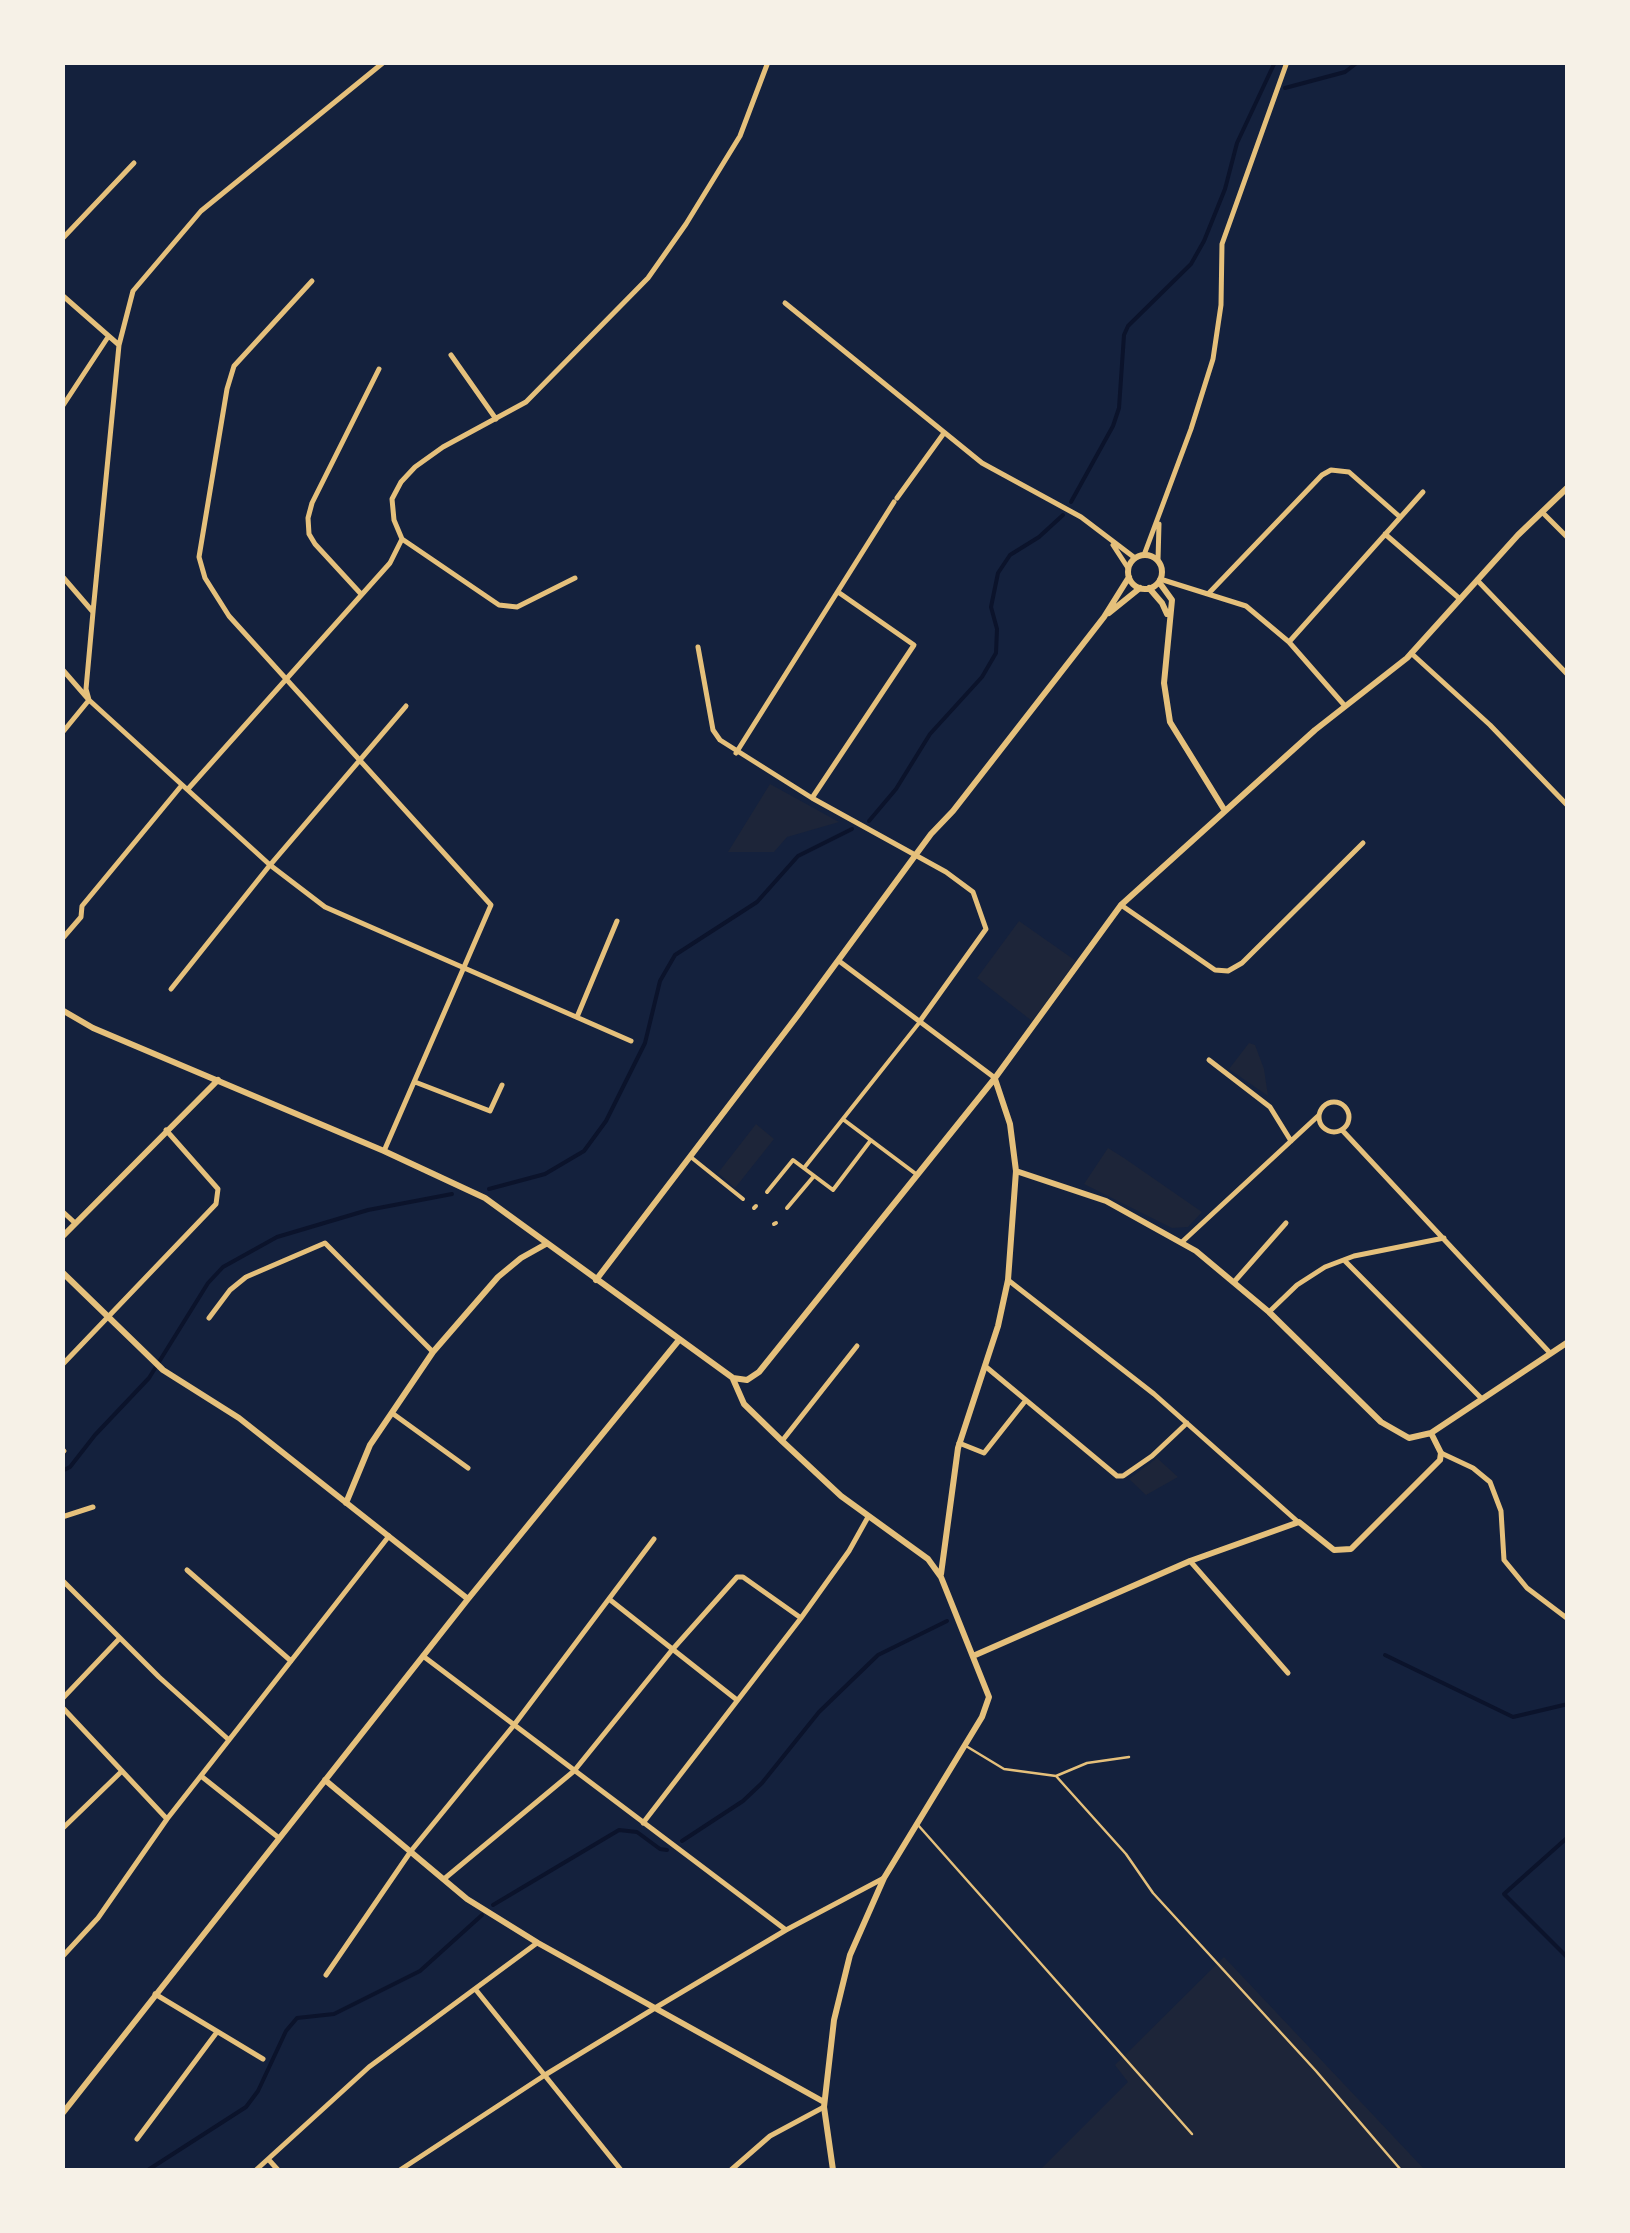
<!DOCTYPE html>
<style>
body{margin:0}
#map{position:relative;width:1630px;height:2233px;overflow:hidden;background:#14213d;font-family:"Source Serif 4",serif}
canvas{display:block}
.frame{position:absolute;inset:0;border:65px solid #f6f1e7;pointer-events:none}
</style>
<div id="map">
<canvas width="1630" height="2233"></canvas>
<div class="frame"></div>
</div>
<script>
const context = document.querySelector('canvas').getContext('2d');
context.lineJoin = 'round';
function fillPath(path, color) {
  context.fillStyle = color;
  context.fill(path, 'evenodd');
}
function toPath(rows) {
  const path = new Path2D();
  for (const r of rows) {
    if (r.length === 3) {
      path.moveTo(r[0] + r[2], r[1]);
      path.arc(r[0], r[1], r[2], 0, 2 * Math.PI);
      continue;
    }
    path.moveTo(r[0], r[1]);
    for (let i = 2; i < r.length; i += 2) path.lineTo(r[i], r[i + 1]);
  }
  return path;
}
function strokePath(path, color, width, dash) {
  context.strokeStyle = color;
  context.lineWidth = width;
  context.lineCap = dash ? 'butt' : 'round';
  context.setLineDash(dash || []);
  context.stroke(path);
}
const green = toPath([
 [770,784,839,822,787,837,774,852,728,852],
 [1019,921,1076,961,1032,1021,977,978],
 [1249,1043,1255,1045,1264,1069,1268,1096,1229,1069],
 [756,1124,774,1139,735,1188,718,1173],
 [1108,1148,1124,1158,1202,1212,1188,1227,1172,1228,1084,1184],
 [1157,1458,1178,1477,1146,1495,1129,1479],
 [1224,1957,1425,2170,1040,2170,1128,2082,1115,2065]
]);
const stream = toPath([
 [1285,88,1345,72,1358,62],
 [1071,502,1113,426,1119,408,1124,335,1128,326,1191,264,1204,241,1225,189,1237,143,1275,62],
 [869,821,896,789,930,734,982,677,996,653,997,629,991,607,998,573,1010,555,1039,537,1063,515],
 [489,1189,545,1174,584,1151,606,1121,645,1043,660,981,675,955,757,902,798,856,852,829],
 [62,1471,70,1467,95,1435,149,1378,208,1283,223,1267,277,1237,368,1210,452,1194],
 [1385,1655,1513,1717,1568,1704],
 [1568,1837,1504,1894,1568,1958],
 [682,1841,743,1801,762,1783,819,1712,878,1655,947,1621],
 [493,1905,619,1830,637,1832,660,1849,667,1850],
 [148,2170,246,2107,258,2091,286,2031,297,2018,334,2014,420,1971,482,1915]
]);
const service = toPath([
 [966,1746,1004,1769,1056,1776,1087,1763,1129,1757],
 [1056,1776,1126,1854,1153,1893,1316,2071,1401,2170],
 [918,1825,1192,2134]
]);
const pedestrian = toPath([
 [844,1120,916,1174],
 [692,1158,743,1199],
 [804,1168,919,1023],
 [767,1192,793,1160,833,1190,871,1140],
 [754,1208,756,1206],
 [787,1208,814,1176],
 [774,1224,776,1223]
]);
const minor = toPath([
 [62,239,134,163],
 [312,281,234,366,227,389,199,557,205,578,229,616,491,905,384,1151],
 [62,295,119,345],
 [785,303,982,463,1081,517,1135,558],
 [451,355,496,419],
 [62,407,108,337],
 [897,498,944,433],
 [1542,512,1568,538],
 [1385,534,1460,599],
 [1113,545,1128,568],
 [1144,555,1191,429,1213,359,1221,305,1222,244,1287,62],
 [1158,560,1159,524],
 [62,576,93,612],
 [575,578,517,607,499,605,402,539,394,520,392,499,401,482,415,467,443,447,526,402,648,278,686,224,740,136,768,62],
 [1160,579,1246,606,1289,642,1345,706],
 [1477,580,1568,675],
 [1209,593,1322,475,1331,470,1349,472,1400,517],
 [361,594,315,544,309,534,308,518,312,503,379,369],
 [1289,642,1423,492],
 [698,647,713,730,720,740,812,798,946,872,973,892,986,929,920,1021],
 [1411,653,1490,725,1568,806],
 [62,669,89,700,270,865,325,907,631,1041],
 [89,700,86,689,93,612,119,345,133,291,201,211,384,62],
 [62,733,89,700],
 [736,753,894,502],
 [188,789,390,563,402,539],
 [812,798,914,645,838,592],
 [1121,905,1215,970,1228,971,1242,963,1363,843],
 [62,939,81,917,82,906,182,785],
 [839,961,995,1078],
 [171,989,270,865,406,706],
 [577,1017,617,921],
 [1209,1060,1270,1107,1291,1141],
 [415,1082,490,1111,502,1085],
 [1334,1117,15],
 [1342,1130,1550,1353],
 [62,1211,75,1223],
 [1182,1242,1318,1116],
 [1344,1260,1482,1399],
 [1008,1280,1154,1394,1297,1521],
 [1234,1282,1286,1223],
 [1269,1312,1297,1285,1325,1267,1354,1256,1444,1238],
 [209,1318,230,1290,246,1277,325,1243,433,1352],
 [62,1365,216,1204,218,1189,166,1130],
 [985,1366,1117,1476,1123,1476,1152,1456,1187,1423],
 [392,1413,468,1468],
 [782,1441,857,1346],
 [959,1443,984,1453,1026,1400],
 [62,1449,64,1451],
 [1441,1453,1473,1468,1490,1482,1501,1511,1504,1560,1527,1588,1568,1619],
 [62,1517,93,1507],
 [1190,1561,1288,1673],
 [187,1570,291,1661],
 [62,1580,159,1677,229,1740],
 [609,1599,737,1700],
 [423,1656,786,1930],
 [62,1699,119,1639],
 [62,1707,167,1819],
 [201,1776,279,1838],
 [643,1823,801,1618,849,1551,868,1517],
 [62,1829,122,1771],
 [444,1879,574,1771,672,1650,737,1577,743,1577,801,1618],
 [62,1957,98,1918,167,1819,389,1536],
 [326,1975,411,1851,514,1725,654,1539],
 [476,1990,621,2170],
 [155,1994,263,2059],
 [137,2139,217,2032],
 [269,2160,278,2170],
 [256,2170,369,2067,537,1943],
 [400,2170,545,2075,655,2008,786,1930,884,1878],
 [731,2170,770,2136,824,2107]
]);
const tertiary = toPath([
 [1145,572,17],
 [1159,582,1172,600,1164,683,1170,722,1225,811],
 [1149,588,1162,603,1167,614],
 [1109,613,1140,588],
 [62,1010,93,1028,384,1151,485,1198,733,1378,747,1380,759,1372,995,1078,1121,905,1315,730,1407,658,1518,535,1568,487],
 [1016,1171,1106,1201,1196,1251,1269,1312,1381,1422,1409,1438,1431,1433,1568,1342],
 [62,1237,218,1080],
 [62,1272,163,1370,239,1418,468,1599],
 [596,1280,798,1015,931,834,953,811,1104,617,1129,577],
 [733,1379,744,1404,782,1441,841,1496,928,1559,941,1577,989,1697,982,1717,884,1878,850,1955,834,2020,824,2107,833,2170],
 [346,1503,370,1445,433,1352,498,1277,521,1258,546,1244],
 [941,1574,958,1448,998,1326,1008,1280,1016,1171,1010,1124,995,1079],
 [973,1656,1190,1561,1299,1522,1334,1550,1351,1549,1440,1460,1441,1453,1431,1433],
 [325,1780,467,1899,538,1943,824,2102],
 [62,2114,468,1599,679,1340]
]);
fillPath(green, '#1d2539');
strokePath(stream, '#0b132b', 4);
strokePath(service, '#e5c07b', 2.5);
strokePath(pedestrian, '#e5c07b', 4);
strokePath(minor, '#e5c07b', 5);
strokePath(tertiary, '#e5c07b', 6);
</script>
